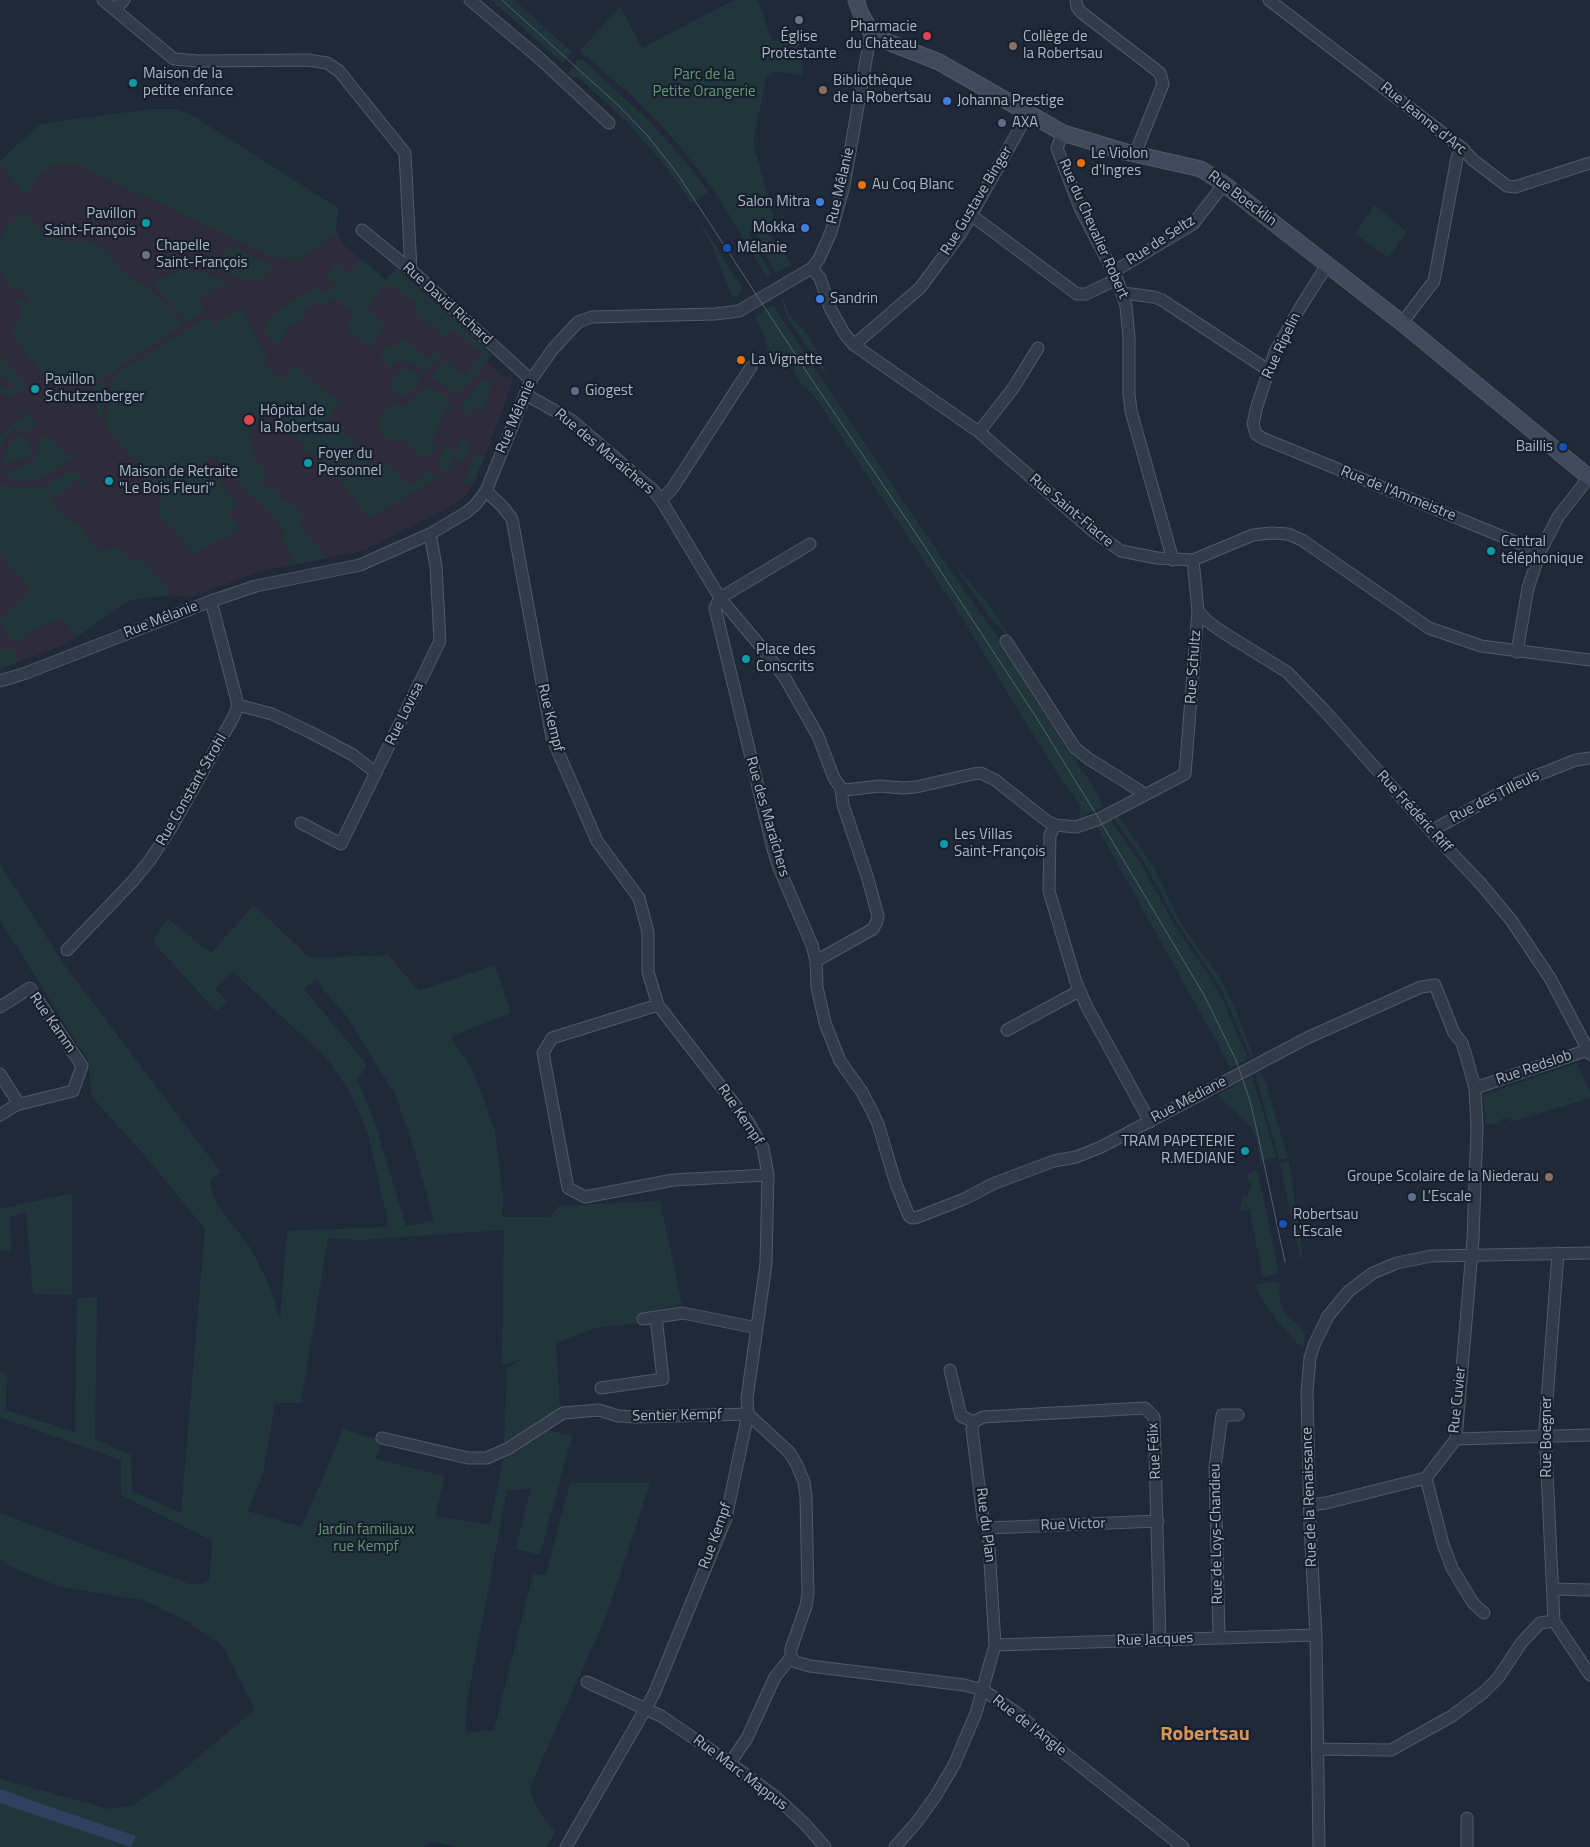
<!DOCTYPE html>
<meta charset="utf-8">
<style>
body{margin:0}
canvas{display:block;background:#1f2939}
</style>
<canvas width="1590" height="1847"></canvas>
<script>
const context = document.querySelector('canvas').getContext('2d');
context.lineJoin = 'round';
function fillPath(path, color) {
  context.fillStyle = color;
  context.fill(path, 'evenodd');
}
function toPath(rows) {
  const path = new Path2D();
  for (const r of rows) {
    path.moveTo(r[0], r[1]);
    for (let i = 2; i < r.length; i += 2) path.lineTo(r[i], r[i + 1]);
  }
  return path;
}
function strokePath(path, color, width, dash) {
  context.strokeStyle = color;
  context.lineWidth = width;
  context.lineCap = dash ? 'butt' : 'round';
  context.setLineDash(dash || []);
  context.stroke(path);
}
function label(font, color, halo, rows, align = 'center') {
  context.font = font + ' "Titillium Web",sans-serif';
  context.lineWidth = 4.5;
  context.setLineDash([]);
  context.textBaseline = 'middle';
  context.strokeStyle = halo;
  context.fillStyle = color;
  for (const [text, x, y, turn = 0] of rows) {
    context.save();
    context.translate(x, y);
    context.rotate((+turn || 0) * Math.PI / 180);
    context.textAlign = isNaN(turn) ? turn : align;
    if (halo) context.strokeText(text, 0, 0);
    context.fillText(text, 0, 0);
    context.restore();
  }
}
const medical = toPath([
 [151,109,176,109,190,114,338,208,336,230,344,245,385,280,397,268,492,355,486,362,506,378,511,373,512,383,475,482,463,498,443,511,364,550,258,572,192,597,166,595,129,600,66,644,0,669,0,161,40,124]
]);
const green = toPath([
 [491,0,514,0,572,52,563,63],
 [734,0,758,0,772,41,798,40,802,60,803,76,776,71,766,78,753,142,774,219,769,222,775,225,768,234,792,264,776,273,759,244,756,229,749,233,754,246,771,274,767,277,727,211,712,188,678,144,640,103,580,51,620,6,642,48],
 [578,60,583,60,647,119,680,155,709,192,692,203,663,163,627,122,578,77,574,78,568,73],
 [151,109,176,109,190,114,338,208,336,230,338,234,297,260,275,258,75,164,62,163,51,166,39,175,33,183,27,197,0,164,0,161,40,124],
 [1375,205,1407,232,1388,258,1355,233],
 [23,212,30,215,35,225,46,235,69,241,88,241,105,249,126,276,150,288,181,322,182,326,136,355,109,375,90,384,88,382,62,387,52,376,48,379,11,336,11,333,23,312,15,300,19,297,26,305,31,301,18,288,10,286,0,272,0,240,10,222],
 [695,213,742,288,738,295,732,297,712,245],
 [232,246,270,264,273,270,271,273,260,279,247,281,221,271,219,269,219,264,227,248],
 [361,259,386,280,397,268,492,355,462,391,456,394,452,393,432,377,446,360,465,375,483,354,453,330,445,337,412,309,416,304,392,285,389,290,385,286,367,308,387,325,369,347,345,327,355,315,334,297,324,308,317,302,304,310,307,315,302,321,300,319,294,325,292,324,287,330,285,334,286,335,278,345,267,336,264,329,265,325,279,309,315,287,323,293,336,285,327,276,335,264,348,275],
 [191,270,202,272,231,285,232,288,231,289,223,284,198,298,205,311,187,323,153,285,152,282,178,271],
 [784,299,788,313,808,335,817,351,827,376,954,564,987,602,1014,643,989,616,788,319,782,300],
 [773,305,906,505,979,612,1002,642,1001,644,1069,753,1076,758,1078,765,1092,784,1103,807,1079,818,1081,806,1057,773,962,618,816,399,806,387,804,388,795,374,793,366,782,368,767,358,768,352,766,339,756,319,756,315],
 [242,308,264,352,269,356,263,364,283,380,295,365,337,400,340,403,327,419,356,442,353,448,374,466,378,469,384,462,413,486,425,471,440,477,370,518,338,479,350,468,343,461,326,475,320,467,323,464,312,452,309,454,302,447,305,445,301,440,298,442,292,435,294,432,290,427,287,429,281,422,283,420,279,415,276,417,270,410,256,422,258,425,249,433,254,456,266,474,262,481,304,515,299,526,327,558,286,566,288,561,294,556,280,541,287,534,258,500,255,502,214,455,204,464,238,505,229,513,238,524,237,531,223,540,220,538,195,555,156,512,163,494,105,426,113,379,117,373,208,316,213,325],
 [403,338,428,359,435,351,441,356,426,373,408,361,397,362,388,368,386,367,388,364,379,357,389,344,394,349],
 [0,354,26,385,9,399,0,393,0,385,11,391,15,385,0,376],
 [404,368,412,370,422,378,408,395,401,397,391,390,389,383,399,370],
 [486,379,489,380,492,385,482,411,475,405,470,417,460,407,482,380],
 [108,380,103,414,98,419,92,387],
 [427,387,432,388,447,399,451,411,445,410,432,443,437,447,434,453,427,457,421,456,401,440,396,441,389,440,380,432,379,427,381,414,392,402,401,405,406,404,410,402,422,389],
 [28,412,38,423,29,432,25,430,20,429,13,431,8,434,0,449,0,436],
 [47,434,67,457,74,450,77,454,52,473,33,481,17,481,3,475,4,472,31,464,39,453,37,442],
 [23,435,31,446,31,455,27,458,3,464,9,444,17,436],
 [463,436,471,444,463,464,454,458,448,473,441,470,439,460,445,444,456,452],
 [475,454,485,456,471,487,464,481],
 [69,471,78,474,88,485,86,487,78,479,55,499,44,486],
 [0,484,19,488,42,486,54,500,52,502,72,524,75,522,101,552,117,545,129,558,142,560,168,590,171,595,129,600,75,638,65,621,57,620,30,633,17,644,0,624,0,620,31,591,0,554],
 [5,649,11,649,21,661,0,669,0,650],
 [1117,814,1153,866,1181,924,1220,978,1234,1005,1253,1056,1251,1057,1220,987,1177,923,1140,855,1116,822,1114,815],
 [1109,818,1140,862,1175,926,1212,980,1225,1005,1248,1059,1231,1068,1096,825],
 [0,864,65,966,221,1172,209,1181,217,1204,251,1249,270,1287,280,1320,287,1231,389,1227,368,1134,350,1092,326,1057,233,972,215,989,228,1002,216,1011,152,941,168,919,211,953,254,905,310,958,388,955,419,991,495,965,511,1013,450,1037,472,1068,495,1131,503,1198,502,1217,550,1217,559,1206,660,1201,682,1305,642,1312,643,1323,599,1327,556,1343,560,1410,504,1443,507,1368,523,1358,502,1366,504,1230,360,1240,328,1238,301,1403,275,1403,263,1474,248,1511,301,1527,325,1473,343,1429,382,1441,375,1459,445,1476,435,1516,490,1525,504,1455,548,1430,572,1436,540,1555,516,1549,531,1489,507,1490,467,1702,465,1733,494,1730,533,1574,546,1575,570,1483,650,1483,607,1614,529,1789,539,1812,555,1831,547,1847,456,1847,432,1841,423,1847,0,1847,0,1779,109,1809,133,1805,176,1776,255,1709,222,1645,185,1620,143,1600,57,1586,10,1566,0,1559,0,1513,189,1584,204,1583,209,1580,213,1541,121,1495,121,1460,0,1417,0,1372,7,1373,6,1410,75,1432,77,1298,97,1297,95,1439,131,1455,132,1491,181,1513,205,1229,146,1157,92,1097,88,1061,0,920],
 [317,979,323,989,347,1017,395,1094,414,1148,434,1221,406,1226,375,1123,357,1080,367,1065,304,989],
 [1577,1063,1590,1092,1590,1098,1510,1122,1510,1118,1501,1119,1500,1123,1485,1124,1484,1095],
 [1261,1071,1265,1081,1288,1158,1279,1160,1255,1074],
 [1252,1076,1276,1157,1261,1161,1254,1130,1217,1095],
 [1289,1161,1302,1248,1302,1258,1300,1258,1280,1164],
 [1257,1169,1279,1273,1263,1277,1249,1209,1240,1211,1240,1209,1243,1195,1247,1196,1251,1183,1247,1181,1249,1175,1251,1172],
 [72,1193,72,1295,33,1294,26,1211,10,1217,11,1252,0,1250,0,1209],
 [1275,1281,1280,1283,1279,1297,1284,1312,1290,1319,1300,1326,1304,1332,1305,1336,1303,1347,1301,1347,1278,1322,1271,1312,1270,1313,1258,1292,1256,1285]
]);
const water = toPath([
 [0,1789,42,1804,136,1836,131,1847,0,1803]
]);
const street = toPath([
 [103,0,174,59,198,61,308,60,327,63,339,71,405,153,411,270],
 [470,0,538,57,609,123],
 [1076,0,1077,7,1082,13,1160,73,1163,84,1135,154],
 [1269,0,1462,148,1473,160,1507,186,1515,187,1590,163],
 [115,10,124,0],
 [1063,133,1057,148,1080,208,1117,279,1126,306,1129,337,1129,394,1131,411,1173,560],
 [971,215,1077,294,1086,294,1117,279],
 [362,230,411,270,531,380],
 [1327,265,1300,308,1275,352,1257,406,1253,424,1256,434,1262,438,1540,552],
 [812,268,820,278,830,308,844,333,854,345,979,432,1093,531,1121,551,1157,558,1193,560,1253,535,1271,533,1288,534,1302,540,1429,628,1481,646,1590,660],
 [1113,272,1193,224,1224,184],
 [1123,293,1154,297,1162,300,1268,370],
 [1402,323,1434,281,1457,158,1462,148],
 [854,345,920,288,961,233,1020,128,1030,114],
 [525,394,571,420,654,491,661,500,720,598,762,648,785,678,818,736,834,778,841,788,845,790,880,786,902,788,916,787,973,774,981,773,995,780,1047,821,1055,825,1076,827,1099,819,1185,774,1198,611,1193,560],
 [979,432,1014,387,1038,348],
 [486,491,503,507,512,519,552,738,597,841,639,898,648,932,648,972,658,1005,749,1123,763,1148,768,1175,766,1264,747,1398,748,1414,726,1518,654,1694,566,1847],
 [661,500,672,489,751,367],
 [810,544,720,598,715,608,773,849,779,868,812,945,816,961,817,987,825,1023,840,1061,862,1092,872,1111,878,1124,896,1184,909,1216,912,1218,918,1217,964,1199,995,1183,1054,1161,1076,1157,1101,1147,1307,1038,1421,987,1435,985,1454,1033,1462,1043,1467,1059,1475,1088,1477,1128,1473,1239,1456,1439,1426,1478,1443,1544,1452,1568,1473,1603,1484,1613],
 [1198,611,1207,621,1224,633,1287,672,1323,709,1431,831,1481,884,1511,920,1550,978,1588,1050],
 [1006,641,1075,748,1089,759,1145,794],
 [1517,652,1528,588,1540,552,1558,517,1590,476],
 [0,681,26,673,211,601,256,586,360,565,430,534,467,512,476,504,486,491,531,380,553,349,578,322,592,317,715,314,739,311,812,268,819,259,831,232,844,186,871,32],
 [238,705,272,714,310,732,353,755,376,773],
 [301,823,341,844,440,641,436,566,430,534],
 [1055,825,1050,835,1049,891,1076,982,1087,1007,1150,1122],
 [1431,831,1520,782,1576,760,1590,758],
 [67,950,133,881,150,860,171,828,234,716,238,705,211,601],
 [816,961,873,929,877,921,878,916,868,879,843,805,841,788],
 [658,1005,552,1038,543,1053,568,1188,585,1197,673,1180,768,1175],
 [0,1007,30,988,82,1066,73,1091,16,1105,0,1115],
 [1007,1030,1079,991],
 [0,1074,19,1104],
 [1475,1088,1588,1050,1590,1054],
 [643,1319,656,1317],
 [601,1388,663,1379,656,1317,683,1313,757,1328],
 [748,1414,789,1452,796,1463,804,1482,806,1496,808,1594,806,1606,791,1649,791,1657,796,1662,810,1666,964,1685,983,1690,1017,1713,1059,1749,1183,1847],
 [974,1422,983,1417,1145,1408,1154,1417,1160,1640],
 [382,1438,468,1458,487,1458,509,1448,563,1413,599,1410,618,1416,636,1417,748,1414],
 [1456,1439,1590,1435],
 [1310,1505,1326,1503,1426,1478],
 [988,1528,1158,1521],
 [1554,1589,1590,1590],
 [1554,1621,1545,1428,1558,1253],
 [1219,1638,1215,1467,1222,1415,1238,1415],
 [995,1645,1316,1635],
 [587,1682,661,1716,730,1763,777,1798,805,1824,825,1847],
 [1317,1749,1391,1750,1452,1716,1484,1692,1498,1678,1522,1642,1540,1623,1554,1621,1590,1675],
 [730,1763,747,1738,775,1677,791,1657],
 [1467,1818,1467,1847],
 [895,1847,916,1823,935,1797,954,1765,976,1713,995,1645,988,1528,983,1518,972,1429,974,1422,961,1416,950,1370],
 [1319,1847,1316,1635,1310,1526,1307,1392,1310,1358,1314,1345,1328,1316,1349,1291,1373,1273,1397,1263,1431,1256,1590,1253]
]);
const secondary = toPath([
 [856,0,861,14,871,32,888,42,939,62,1063,133,1126,152,1201,169,1224,184,1402,323,1590,478]
]);
const tram = toPath([
 [502,0,618,105,646,134,677,173,808,374,919,538,1036,717,1099,819,1204,995,1236,1060,1250,1101,1257,1131,1285,1262]
]);
const markers = [
 [799,20,5,"#6b7280"],
 [927,36,5,"#e0444e"],
 [1013,46,5,"#8d6e63"],
 [133,83,5,"#0f9aa8"],
 [823,90,5,"#8d6e63"],
 [947,101,5,"#3f7fe0"],
 [1002,123,5,"#5c6f8a"],
 [1081,163,5,"#e8710a"],
 [862,185,5,"#e8710a"],
 [820,202,5,"#3f7fe0"],
 [146,223,5,"#0f9aa8"],
 [805,228,5,"#3f7fe0"],
 [727,248,5,"#1a4fb4"],
 [146,255,5,"#6b7280"],
 [820,299,5,"#3f7fe0"],
 [741,360,5,"#e8710a"],
 [35,389,5,"#0f9aa8"],
 [575,391,5,"#5c6f8a"],
 [249,420,6,"#e0444e"],
 [1563,447,5,"#1a4fb4"],
 [308,463,5,"#0f9aa8"],
 [109,481,5,"#0f9aa8"],
 [1491,551,5,"#0f9aa8"],
 [746,659,5,"#0f9aa8"],
 [944,844,5,"#0f9aa8"],
 [1245,1151,5,"#0f9aa8"],
 [1549,1177,5,"#8d6e63"],
 [1412,1197,5,"#5c6f8a"],
 [1283,1224,5,"#1a4fb4"]
];
const poiNames = [
 ["Pharmacie",917,27,"right"],
 ["du Château",917,44,"right"],
 ["Église",799,37,"center"],
 ["Protestante",799,54,"center"],
 ["Collège de",1023,37],
 ["la Robertsau",1023,54],
 ["Maison de la",143,74],
 ["petite enfance",143,91],
 ["Bibliothèque",833,81],
 ["de la Robertsau",833,98],
 ["Johanna Prestige",957,101],
 ["AXA",1012,123],
 ["Le Violon",1091,154],
 ["d'Ingres",1091,171],
 ["Au Coq Blanc",872,185],
 ["Salon Mitra",810,202,"right"],
 ["Pavillon",136,214,"right"],
 ["Saint-François",136,231,"right"],
 ["Mokka",795,228,"right"],
 ["Chapelle",156,246],
 ["Saint-François",156,263],
 ["Mélanie",737,248],
 ["Sandrin",830,299],
 ["La Vignette",751,360],
 ["Pavillon",45,380],
 ["Schutzenberger",45,397],
 ["Giogest",585,391],
 ["Hôpital de",260,411],
 ["la Robertsau",260,428],
 ["Baillis",1553,447,"right"],
 ["Foyer du",318,454],
 ["Personnel",318,471],
 ["Maison de Retraite",119,472],
 ["\"Le Bois Fleuri\"",119,489],
 ["Central",1501,542],
 ["téléphonique",1501,559],
 ["Place des",756,650],
 ["Conscrits",756,667],
 ["Les Villas",954,835],
 ["Saint-François",954,852],
 ["TRAM PAPETERIE",1235,1142,"right"],
 ["R.MEDIANE",1235,1159,"right"],
 ["Groupe Scolaire de la Niederau",1539,1177,"right"],
 ["L’Escale",1422,1197],
 ["Robertsau",1293,1215],
 ["L'Escale",1293,1232]
];
const parkNames = [
 ["Parc de la",704,75],
 ["Petite Orangerie",704,92],
 ["Jardin familiaux",366,1530],
 ["rue Kempf",366,1547]
];
const streetNames = [
 ["Rue Jeanne d'Arc",1423,119,39],
 ["Rue Mélanie",841,186,-77],
 ["Rue Boecklin",1242,199,37],
 ["Rue Gustave Binger",977,201,-59],
 ["Rue du Chevalier Robert",1093,229,66],
 ["Rue de Seltz",1161,241,-33],
 ["Rue David Richard",447,304,42],
 ["Rue Ripelin",1282,346,-65],
 ["Rue Mélanie",516,417,-67],
 ["Rue des Maraîchers",604,452,40],
 ["Rue de l'Ammeistre",1398,494,22],
 ["Rue Saint-Fiacre",1071,511,40],
 ["Rue Mélanie",161,620,-21],
 ["Rue Schultz",1194,667,-86],
 ["Rue Lovisa",405,714,-64],
 ["Rue Kempf",550,718,76],
 ["Rue Constant Strohl",192,790,-60],
 ["Rue des Tilleuls",1495,797,-27],
 ["Rue Frédéric Riff",1414,812,48],
 ["Rue des Maraîchers",767,817,74],
 ["Rue Kamm",52,1023,55],
 ["Rue Redslob",1534,1068,-19],
 ["Rue Médiane",1189,1100,-28],
 ["Rue Kempf",740,1115,56],
 ["Rue Cuvier",1458,1400,-84],
 ["Sentier Kempf",677,1416,-1],
 ["Rue Boegner",1547,1437,-90],
 ["Rue Félix",1155,1451,-93],
 ["Rue de la Renaissance",1310,1497,-92],
 ["Rue du Plan",985,1525,83],
 ["Rue Victor",1073,1525,-2],
 ["Rue de Loys-Chandieu",1217,1534,-91],
 ["Rue Kempf",716,1536,-70],
 ["Rue Jacques",1155,1640,-2],
 ["Rue de l'Angle",1029,1726,38],
 ["Rue Marc Mappus",740,1773,37]
];
const districtNames = [
 ["Robertsau",1205,1735]
];
fillPath(medical, '#2e2b3a');
fillPath(green, '#21363a');
fillPath(water, '#304160');
strokePath(street, '#505967', 13);
strokePath(secondary, '#505967', 17);
strokePath(street, '#333b4a', 11);
strokePath(secondary, '#414a5d', 15);
strokePath(tram, '#545f71', 1);
for (const [x, y, r, color] of markers) {
  const dot = new Path2D();
  dot.arc(x, y, r, 0, 2 * Math.PI);
  context.fillStyle = color;
  context.fill(dot);
  strokePath(dot, '#18202e', 2);
}
label('15px', '#adb6c6', '#18202e', poiNames, 'left');
label('15px', '#639872', '#18202e', parkNames);
label('15px', '#adb6c6', '#18202e', streetNames);
label('bold 20px', '#d99555', '#18202e', districtNames);
</script>
